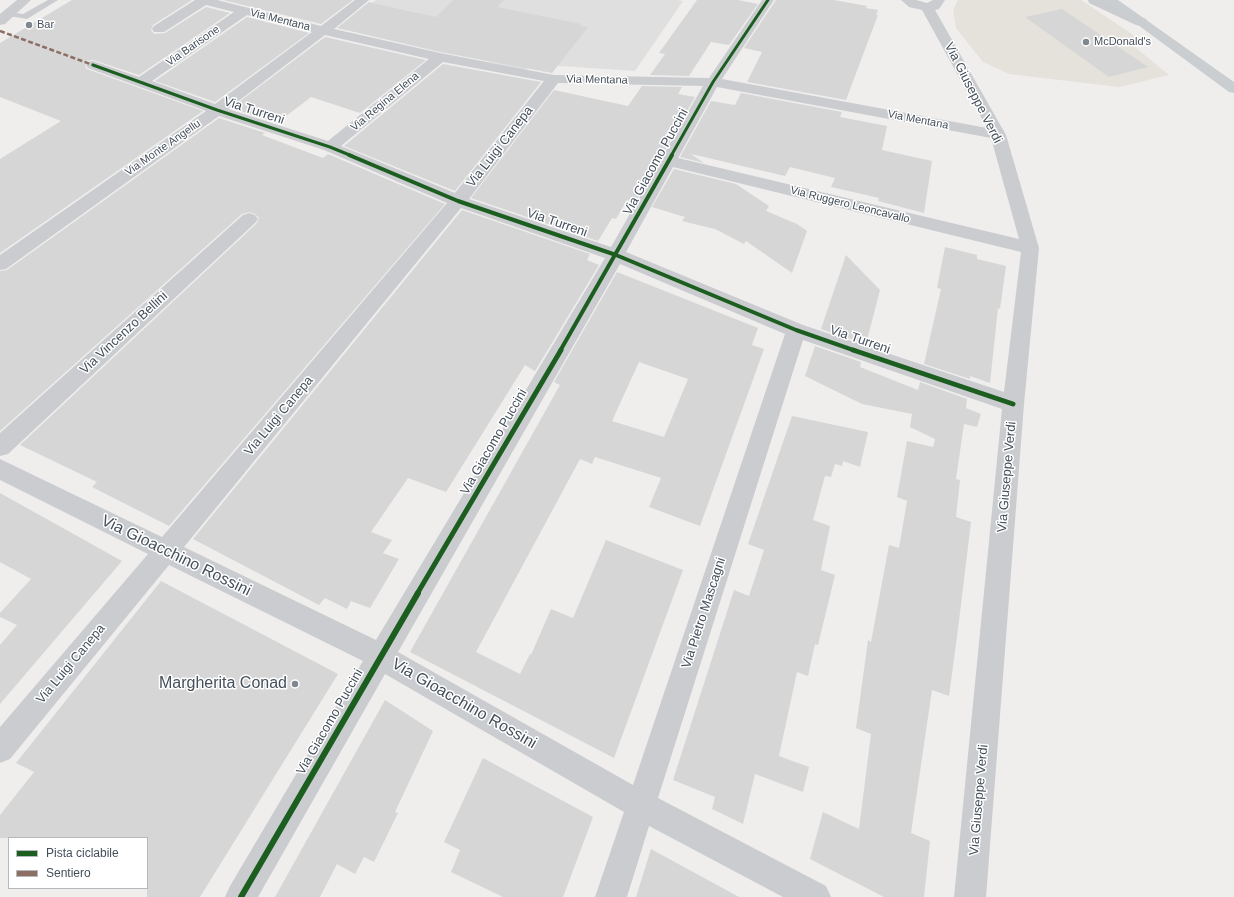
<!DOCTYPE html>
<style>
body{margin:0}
#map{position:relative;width:1234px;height:897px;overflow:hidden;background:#efeeed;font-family:Arial,sans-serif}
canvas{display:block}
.legend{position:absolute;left:8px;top:837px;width:140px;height:52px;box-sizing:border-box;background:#fff;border:1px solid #b4b9bd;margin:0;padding:5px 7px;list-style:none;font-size:12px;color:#444f5b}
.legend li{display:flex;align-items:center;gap:8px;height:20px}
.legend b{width:20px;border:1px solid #b4b9bd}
</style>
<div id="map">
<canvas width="1234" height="897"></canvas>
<ul class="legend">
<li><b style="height:5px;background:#1b5e20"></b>Pista ciclabile</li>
<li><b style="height:5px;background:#8d6e63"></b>Sentiero</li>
</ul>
</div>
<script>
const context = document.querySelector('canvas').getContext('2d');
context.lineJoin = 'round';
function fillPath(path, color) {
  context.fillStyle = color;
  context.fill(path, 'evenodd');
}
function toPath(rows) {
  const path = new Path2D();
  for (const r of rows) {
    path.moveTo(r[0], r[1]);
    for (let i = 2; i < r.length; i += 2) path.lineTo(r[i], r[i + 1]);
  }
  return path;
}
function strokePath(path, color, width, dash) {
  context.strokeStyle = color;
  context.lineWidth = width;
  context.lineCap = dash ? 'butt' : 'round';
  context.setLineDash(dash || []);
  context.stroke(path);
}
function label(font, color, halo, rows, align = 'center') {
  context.font = font + ' Arial,sans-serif';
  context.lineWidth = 3;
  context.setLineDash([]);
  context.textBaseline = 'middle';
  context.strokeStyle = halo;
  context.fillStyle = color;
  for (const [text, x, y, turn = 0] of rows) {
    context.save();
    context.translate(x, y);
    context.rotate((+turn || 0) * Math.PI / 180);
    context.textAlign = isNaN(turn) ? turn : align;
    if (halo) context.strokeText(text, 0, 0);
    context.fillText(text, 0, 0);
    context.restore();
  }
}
const commercial = toPath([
 [958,0,1081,0,1135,36,1130,43,1169,75,1119,87,1009,74,983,62,956,28,953,10]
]);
const education = toPath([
 [376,0,677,0,683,1,635,71,545,65,524,70,410,43,419,13,372,3]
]);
const building = toPath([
 [72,0,192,0,153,25,151,30,154,34,165,33,206,7,230,13,139,75,93,60,87,61,85,66,87,69,203,111,0,253,0,159,61,121,0,97,0,43],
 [223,0,353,0,321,24],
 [453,0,504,0,497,7,581,24,580,26,588,27,552,73,440,52,337,28,369,2,436,17],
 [697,0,738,0,758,4,729,45,711,42,689,76,650,75,665,54,659,53],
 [776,0,834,0,867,6,866,8,878,10,876,15,878,15,846,100,747,82,762,52,744,48],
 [1062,9,1148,67,1109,77,1025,17],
 [247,17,309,33,215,102,155,81],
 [325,37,426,60,360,113,311,97,277,123,231,108],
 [443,64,541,82,455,191,344,146],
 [642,86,682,87,678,94,695,97,635,203,627,200,616,219,612,218,598,241,471,198,554,90,628,106],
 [741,93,842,112,840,117,887,126,882,150,932,161,924,213,878,201,879,198,831,187,835,178,790,167,785,176,691,154,704,163,680,157,711,101,735,105],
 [219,118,265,133,262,135,323,158,328,154,445,204,169,526,92,487,97,482,20,445,256,224,259,218,255,214,249,212,242,214,0,431,0,271,7,270],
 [674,169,736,184,769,206,766,211,797,224,807,231,792,273,746,241,744,244,715,229,682,221,685,217,652,207],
 [462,210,590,254,587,260,599,265,535,371,525,365,446,492,408,478,371,532,392,540,383,553,399,559,370,608,351,601,347,609,325,598,319,605,193,539],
 [945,247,977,255,977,259,1006,266,1000,309,998,308,990,383,970,376,970,379,924,364,941,289,937,288],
 [846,255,880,290,866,344,821,329],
 [617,272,758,328,752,345,764,349,700,526,649,507,661,478,595,457,592,464,580,459,476,652,520,674,530,654,531,655,551,609,573,618,606,540,683,570,614,758,410,652,560,385,554,382],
 [639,362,688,379,664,437,612,421],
 [815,346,861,362,860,367,918,390,920,382,967,399,966,408,981,414,977,427,964,424,956,479,960,480,956,517,971,522,958,629,949,696,932,690,911,833,930,841,924,897,884,897,810,859,823,812,859,829,871,734,856,728,868,640,871,642,889,545,899,548,907,501,897,497,907,441,933,447,935,439,910,427,912,414,862,404,805,376],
 [792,416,868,432,860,467,843,461,842,466,835,464,831,477,825,476,813,520,830,526,821,570,835,575,818,645,815,644,808,676,797,672,779,756,809,767,803,792,755,774,743,824,712,809,715,797,673,780,734,590,749,596,764,550,748,544],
 [0,493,122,561,0,704,0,645,17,625,0,617,0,613,31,579,0,562],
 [161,581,338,674,200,897,147,897,147,838,0,838,0,815,34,772,16,763],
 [385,700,433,731,395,812,398,813,374,862,364,857,355,874,337,864,320,897,275,897],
 [483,758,593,817,563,897,503,897,451,872,460,850,444,842],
 [651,849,739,897,636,897]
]);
const lane = toPath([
 [48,0,58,0,27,19,9,16,5,14,9,12,23,14,48,0]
]);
const street = toPath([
 [17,0,31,0,5,24,0,25,0,14,17,0],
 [195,0,217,0,321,26,355,0,369,0,334,29,440,53,554,75,709,78,762,0,774,0,722,79,987,128,922,10,909,7,901,0,916,0,927,3,933,0,945,0,939,9,935,10,1006,135,1039,248,1024,404,986,897,954,897,1002,409,803,340,658,798,826,886,831,897,783,897,649,826,627,897,595,897,624,812,385,674,258,897,225,897,230,886,363,661,169,565,10,759,0,763,0,727,148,554,0,480,0,459,162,537,447,203,324,150,219,116,6,269,0,270,0,255,206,111,88,68,86,65,88,62,93,61,139,77,234,12,206,5,164,32,154,32,152,29,154,26,195,0],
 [247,15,312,32,215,104,152,81,247,15],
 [325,35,429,59,328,141,228,109,325,35],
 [443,62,544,81,455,193,341,146,443,62],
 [558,83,703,86,611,247,469,199,558,83],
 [717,87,991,138,1019,239,678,158,717,87],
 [673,167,1021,252,1004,392,803,325,626,252,673,167],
 [461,208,605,258,376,640,184,547,461,208],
 [620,264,785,334,633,785,398,652,620,264],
 [1088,0,1104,0,1146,19,1148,22,1146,25,1141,26,1136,25,1089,3,1088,0],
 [249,213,255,215,258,219,255,223,8,454,0,456,0,433,243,215,249,213]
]);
const secondary = toPath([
 [1104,0,1118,0,1234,82,1234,93,1229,92,1104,0]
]);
const quiet = toPath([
 [0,31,93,65]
]);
const cyclewayFar3 = toPath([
 [93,65,217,110,330,147,352,156],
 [671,156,713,82,768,0]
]);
const cyclewayFar2 = toPath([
 [349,155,458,201,616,255,796,330,856,351],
 [560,351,672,155]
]);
const cyclewayFar1 = toPath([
 [853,350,1013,404],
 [417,594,561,350]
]);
const cycleway = toPath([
 [241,897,418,593]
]);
const markers = [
 [29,25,4,"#80878e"],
 [1086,42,4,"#80878e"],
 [295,684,4,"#80878e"]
];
const farStreetnames = [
 ["Via Mentana",280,20,14],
 ["Via Barisone",193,46,-35],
 ["Via Mentana",597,80,1],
 ["Via Regina Elena",385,102,-40],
 ["Via Mentana",918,120,11],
 ["Via Monte Angellu",163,148,-35],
 ["Via Ruggero Leoncavallo",850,205,14]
];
const farPoinames = [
 ["Bar",37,25],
 ["McDonald's",1094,42]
];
const streetNames = [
 ["Via Giuseppe Verdi",973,93,63],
 ["Via Turreni",254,111,18],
 ["Via Luigi Canepa",500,147,-52],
 ["Via Giacomo Puccini",656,162,-61],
 ["Via Turreni",557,223,19],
 ["Via Vincenzo Bellini",124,333,-43],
 ["Via Turreni",860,340,19],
 ["Via Luigi Canepa",279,416,-50],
 ["Via Giacomo Puccini",494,442,-60],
 ["Via Giuseppe Verdi",1007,477,-85],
 ["Via Pietro Mascagni",704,613,-72],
 ["Via Luigi Canepa",71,664,-50],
 ["Via Giacomo Puccini",330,722,-60],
 ["Via Giuseppe Verdi",979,800,-85]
];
const nearStreetnames = [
 ["Via Gioacchino Rossini",176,556,26],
 ["Via Gioacchino Rossini",464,704,30]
];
const nearPoinames = [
 ["Margherita Conad",287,684]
];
fillPath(commercial, '#e4e2da');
fillPath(education, '#e0dfdf');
fillPath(building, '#d6d6d7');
fillPath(lane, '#cacccf');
fillPath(street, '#cacccf');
fillPath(secondary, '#caced1');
strokePath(quiet, '#8d6e63', 2.5, [5, 2.5]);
strokePath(cyclewayFar3, '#1b5e20', 3);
strokePath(cyclewayFar2, '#1b5e20', 4);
strokePath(cyclewayFar1, '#1b5e20', 5);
strokePath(cycleway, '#1b5e20', 6);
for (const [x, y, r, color] of markers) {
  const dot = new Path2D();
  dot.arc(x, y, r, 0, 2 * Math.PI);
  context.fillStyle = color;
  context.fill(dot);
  strokePath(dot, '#fff', 1.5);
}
label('11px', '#444f5b', '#fff', farStreetnames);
label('11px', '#444f5b', '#fff', farPoinames, 'left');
label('13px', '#444f5b', '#fff', streetNames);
label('16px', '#444f5b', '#fff', nearStreetnames);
label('16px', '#444f5b', '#fff', nearPoinames, 'right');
</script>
